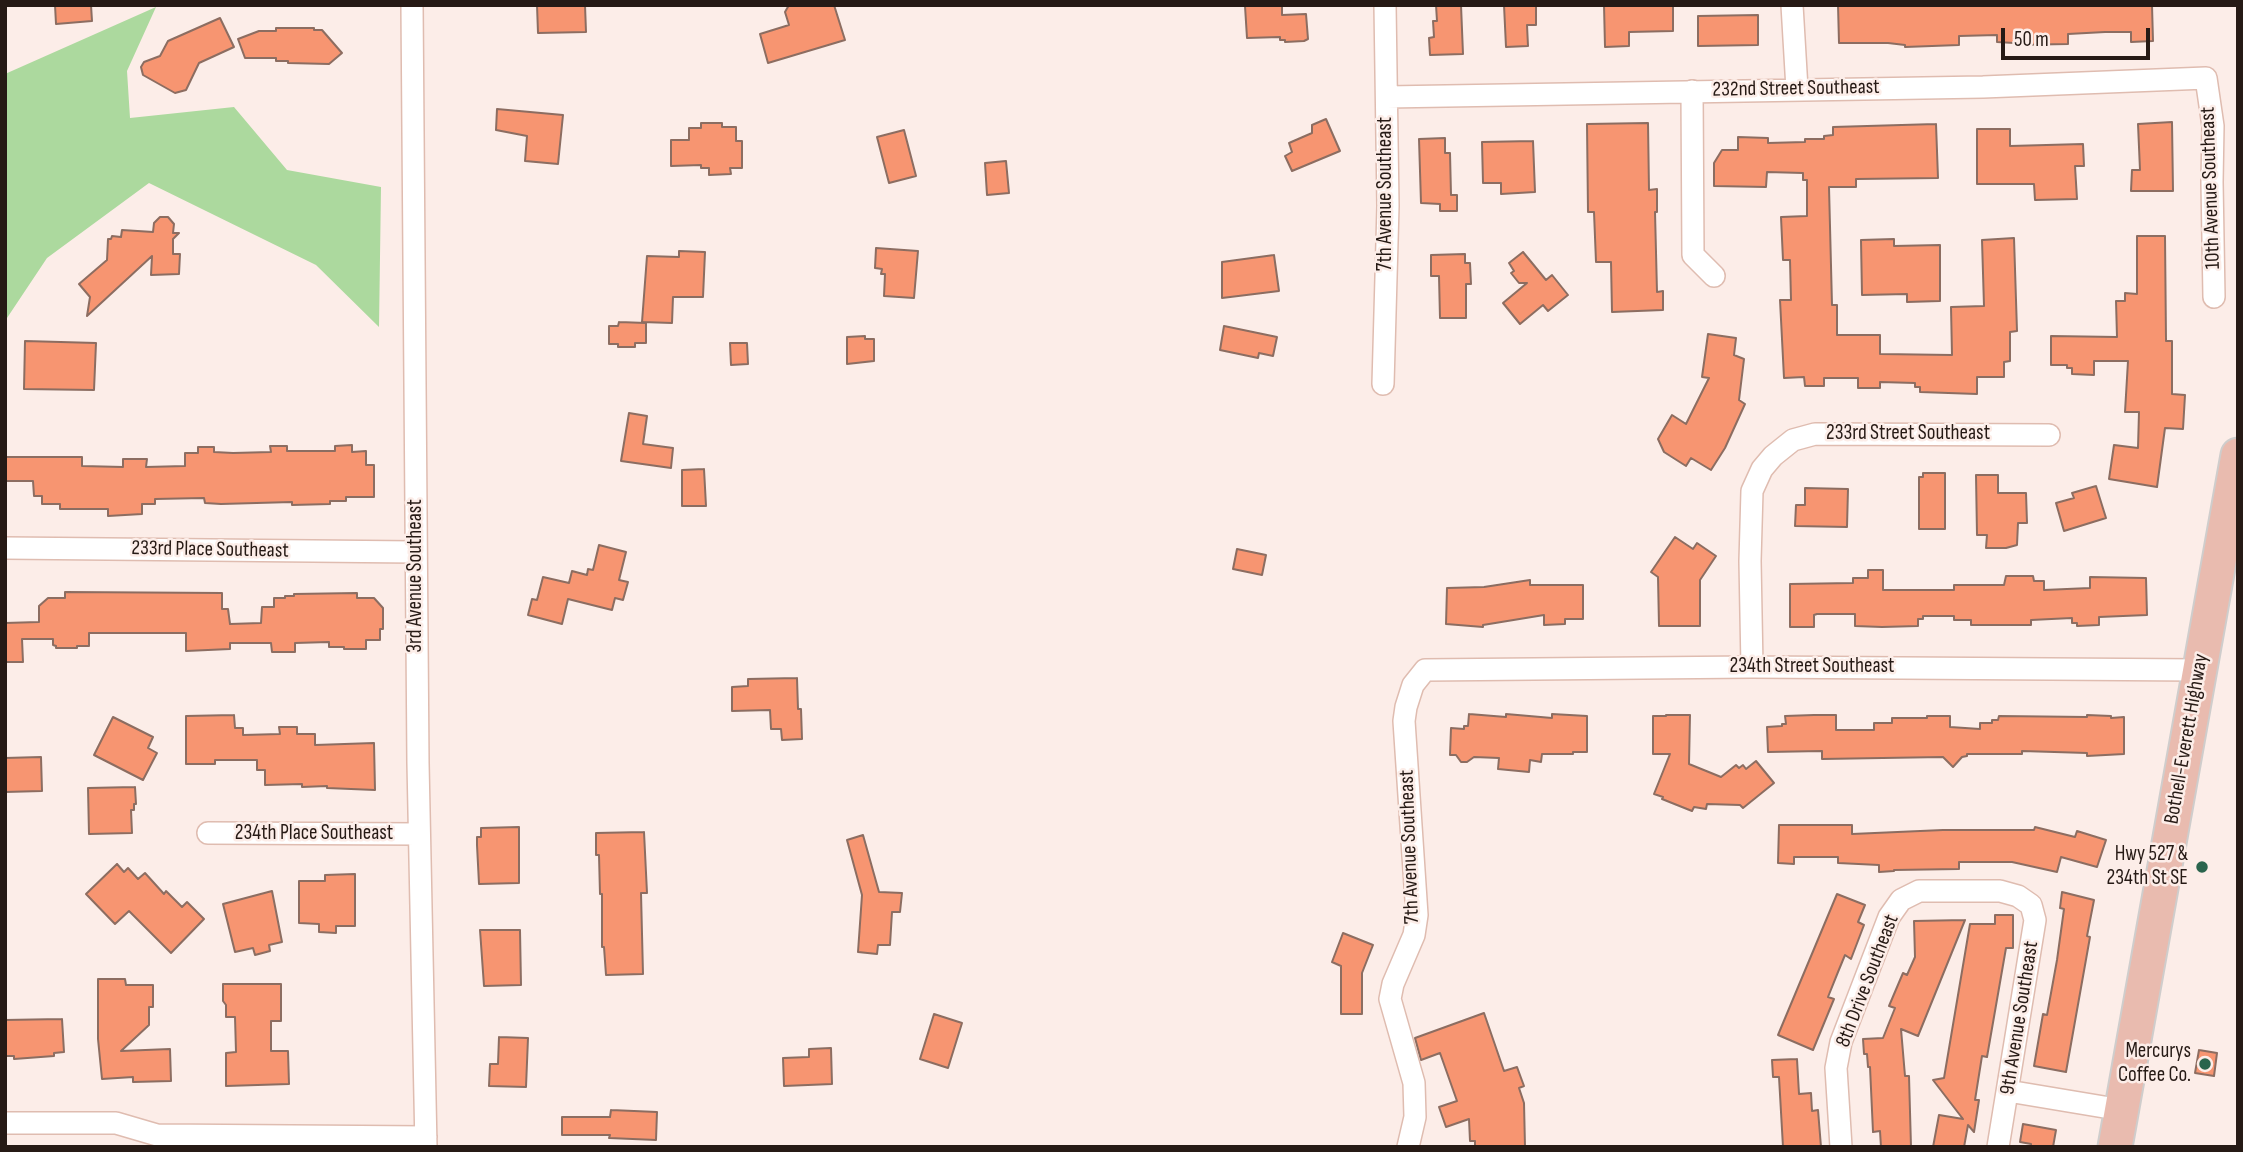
<!DOCTYPE html>
<style>
body{margin:0}
#map{position:relative;width:2243px;height:1152px;overflow:hidden;background:#fcede8;font-family:"Sofia Sans Condensed",sans-serif}
canvas{display:block}
.frame{position:absolute;inset:0;border:7px solid #261a15;pointer-events:none}
.scale{position:absolute;left:2001px;top:28px;width:149px;height:32px;box-sizing:border-box;border:4px solid #261a15;border-top:0;padding-left:9px;font-size:21px;line-height:24px;white-space:nowrap;color:#261a15;-webkit-text-stroke:5px #fcede8;paint-order:stroke}
</style>
<div id="map">
<canvas width="2243" height="1152"></canvas>
<div class="frame"></div>
<div class="scale">50 m</div>
</div>
<script>
const context = document.querySelector('canvas').getContext('2d');
context.lineJoin = 'round';
function fillPath(path, color) {
  context.fillStyle = color;
  context.fill(path, 'evenodd');
}
function toPath(rows) {
  const path = new Path2D();
  for (const r of rows) {
    path.moveTo(r[0], r[1]);
    for (let i = 2; i < r.length; i += 2) path.lineTo(r[i], r[i + 1]);
  }
  return path;
}
function strokePath(path, color, width, dash) {
  context.strokeStyle = color;
  context.lineWidth = width;
  context.lineCap = dash ? 'butt' : 'round';
  context.setLineDash(dash || []);
  context.stroke(path);
}
function label(font, color, halo, rows, align = 'center') {
  context.font = font + ' "Sofia Sans Condensed",sans-serif';
  context.lineWidth = 5;
  context.setLineDash([]);
  context.textBaseline = 'middle';
  context.strokeStyle = halo;
  context.fillStyle = color;
  for (const [text, x, y, turn = 0] of rows) {
    context.save();
    context.translate(x, y);
    context.rotate((+turn || 0) * Math.PI / 180);
    context.textAlign = isNaN(turn) ? turn : align;
    if (halo) context.strokeText(text, 0, 0);
    context.fillText(text, 0, 0);
    context.restore();
  }
}
const green = toPath([
 [156,7,127,71,130,118,234,107,287,170,381,187,379,327,316,265,149,183,47,258,5,321,5,74]
]);
const building = toPath([
 [55,5,91,5,92,21,56,24,55,5],
 [537,5,585,5,586,32,538,33,537,5],
 [789,5,834,5,845,40,768,63,760,34,789,25,785,12,789,5],
 [1247,5,1282,6,1282,15,1306,14,1308,39,1304,41,1285,42,1285,40,1280,40,1280,37,1247,38,1245,6,1247,5],
 [1436,5,1461,5,1463,54,1430,55,1429,38,1434,37,1433,21,1437,21,1436,5],
 [1504,5,1536,5,1536,25,1527,25,1528,46,1506,47,1504,5],
 [1604,5,1673,5,1673,31,1629,32,1629,46,1605,47,1604,5],
 [1838,5,2152,5,2153,41,2131,42,2131,32,2105,32,2068,34,2068,44,2014,45,2014,43,1997,42,1997,35,1959,36,1959,45,1905,47,1905,45,1888,43,1839,43,1838,5],
 [1758,15,1758,45,1698,46,1698,16,1758,15],
 [220,18,234,47,199,63,186,90,175,93,143,75,141,67,144,62,160,56,168,41,220,18],
 [276,28,314,28,314,30,322,30,342,53,329,64,288,63,288,61,276,61,276,58,245,58,238,39,259,31,276,31,276,28],
 [497,109,563,115,558,164,525,161,527,136,496,130,497,109],
 [1326,119,1340,151,1292,171,1285,156,1292,152,1289,143,1312,133,1312,125,1326,119],
 [2172,122,2173,191,2131,191,2132,170,2140,170,2138,124,2172,122],
 [701,123,722,123,722,127,736,127,736,141,742,141,742,168,730,168,731,174,709,175,709,168,701,168,701,165,671,166,671,140,689,140,689,128,701,128,701,123],
 [1648,123,1649,190,1657,189,1657,212,1655,212,1657,292,1663,291,1663,310,1612,312,1611,262,1596,262,1594,212,1588,212,1587,124,1648,123],
 [1936,124,1938,178,1856,179,1856,187,1829,187,1832,305,1837,305,1837,335,1880,335,1880,354,1952,355,1951,307,1984,306,1982,240,2014,238,2017,331,2010,332,2010,361,2004,362,2004,377,1977,377,1977,394,1920,392,1920,387,1915,387,1915,383,1880,382,1880,388,1858,388,1858,378,1824,378,1824,386,1805,386,1804,377,1784,378,1780,300,1791,300,1790,260,1783,260,1781,217,1807,216,1807,180,1803,180,1803,173,1767,172,1766,187,1714,186,1714,163,1722,150,1738,150,1738,137,1768,138,1768,143,1805,142,1805,139,1824,139,1824,136,1833,135,1833,127,1936,124],
 [1977,129,2010,129,2010,146,2083,144,2084,166,2075,166,2077,199,2035,200,2034,184,1977,184,1977,129],
 [904,130,916,176,889,183,877,137,904,130],
 [1445,138,1445,153,1450,153,1451,195,1457,195,1457,211,1440,211,1440,204,1421,203,1419,139,1445,138],
 [1533,141,1535,192,1501,194,1501,183,1483,183,1482,142,1533,141],
 [1006,161,1009,193,987,195,985,163,1006,161],
 [160,217,168,217,174,224,173,233,179,233,173,239,173,254,180,254,179,274,151,275,152,256,87,316,90,297,79,284,107,260,108,239,111,239,112,236,121,237,122,230,153,232,154,223,160,217],
 [2137,236,2165,236,2166,341,2172,341,2172,394,2185,395,2183,429,2165,428,2157,487,2109,479,2114,445,2138,448,2139,412,2125,412,2128,361,2094,361,2094,375,2072,374,2072,368,2067,368,2067,365,2051,365,2051,336,2117,337,2116,301,2125,301,2125,293,2137,294,2137,236],
 [1894,239,1894,246,1940,245,1940,301,1907,302,1907,294,1862,295,1861,240,1894,239],
 [876,248,918,251,914,298,884,296,885,274,881,274,882,269,875,268,876,248],
 [679,251,705,252,703,297,673,297,672,323,642,322,647,256,679,257,679,251],
 [1523,252,1546,280,1552,275,1568,295,1548,311,1543,305,1520,324,1503,303,1527,283,1519,283,1511,273,1514,271,1509,263,1523,252],
 [1465,254,1465,263,1470,263,1471,284,1466,284,1466,318,1440,318,1439,276,1431,276,1431,255,1465,254],
 [1274,255,1279,291,1222,298,1222,262,1274,255],
 [619,322,646,323,646,343,635,343,635,347,618,347,618,344,609,344,609,326,618,326,619,322],
 [1224,326,1277,337,1273,356,1259,353,1258,358,1220,350,1224,326],
 [1708,334,1736,338,1734,355,1744,359,1739,400,1745,404,1725,448,1711,470,1691,458,1686,466,1664,452,1658,439,1672,415,1686,424,1709,378,1702,377,1708,334],
 [865,336,865,339,874,339,874,361,847,364,847,337,865,336],
 [25,341,96,343,94,390,24,389,25,341],
 [730,343,747,343,748,364,731,365,730,343],
 [629,413,647,416,643,444,673,448,671,468,621,461,629,413],
 [352,445,352,452,366,451,366,465,374,465,374,497,346,497,346,501,330,501,330,504,292,505,292,502,221,504,205,503,204,498,155,499,155,504,142,504,142,514,108,516,108,509,60,509,60,504,42,504,42,496,34,496,33,481,5,481,5,457,82,457,82,466,123,467,123,459,147,459,146,467,185,466,185,453,198,453,198,447,214,447,214,452,233,453,271,452,270,446,287,446,287,451,335,451,335,446,352,445],
 [704,469,706,506,682,506,682,470,704,469],
 [1923,473,1945,473,1945,529,1919,529,1919,477,1923,477,1923,473],
 [1976,475,1998,475,1998,493,2026,493,2027,523,2018,523,2017,545,2006,548,1986,548,1987,535,1977,535,1976,475],
 [2096,486,2106,518,2064,531,2056,503,2074,498,2072,493,2096,486],
 [1805,488,1848,489,1847,527,1795,526,1796,505,1805,505,1805,488],
 [1675,537,1693,549,1697,543,1716,556,1700,580,1700,626,1659,626,1658,577,1651,572,1675,537],
 [599,545,626,552,619,580,628,582,623,600,615,598,612,610,568,599,562,624,528,615,532,599,537,600,543,577,569,583,572,571,587,575,588,569,593,570,599,545],
 [1237,549,1266,555,1262,575,1233,569,1237,549],
 [1868,570,1883,570,1883,590,1954,590,1954,585,2004,585,2006,576,2033,576,2034,581,2044,581,2044,590,2090,588,2090,577,2146,578,2147,615,2099,617,2099,625,2077,626,2077,623,2072,623,2072,618,2031,620,2031,625,1971,625,1971,620,1954,620,1954,616,1923,616,1923,619,1918,619,1918,626,1882,627,1855,626,1855,614,1817,614,1814,615,1814,627,1790,627,1790,584,1853,583,1853,578,1868,578,1868,570],
 [1530,580,1530,585,1583,585,1583,619,1565,619,1565,624,1544,625,1544,615,1483,625,1483,627,1446,624,1447,588,1484,587,1530,580],
 [65,592,222,593,222,609,228,609,230,624,261,623,262,607,274,607,274,598,285,598,285,596,294,596,294,594,357,593,357,598,374,598,383,608,383,629,380,629,380,640,366,640,366,649,344,649,344,647,329,647,329,642,295,643,295,652,272,652,271,643,230,643,230,649,186,651,186,633,89,633,89,646,77,646,77,648,56,648,56,646,53,645,53,639,22,639,23,662,5,662,5,623,39,622,39,606,48,598,65,598,65,592],
 [797,678,798,709,801,709,802,739,782,740,781,729,771,729,770,710,732,711,732,687,748,686,748,679,797,678],
 [1469,714,1506,717,1506,714,1552,718,1552,714,1587,716,1587,752,1573,752,1573,754,1542,754,1541,762,1530,760,1529,772,1498,769,1499,758,1474,757,1467,762,1461,762,1456,755,1450,755,1451,728,1464,729,1464,726,1468,726,1469,714],
 [234,715,235,728,243,728,243,735,280,734,279,727,297,727,297,734,315,734,315,745,374,743,375,790,327,788,327,786,302,787,302,784,265,785,265,770,257,770,257,760,215,760,215,764,186,764,186,716,234,715],
 [1666,715,1690,715,1689,764,1721,777,1736,765,1739,768,1743,765,1746,769,1756,761,1774,783,1743,808,1740,805,1707,804,1706,809,1694,807,1692,811,1662,799,1663,797,1654,794,1670,754,1653,754,1653,716,1666,716,1666,715],
 [1814,715,1836,715,1836,730,1874,730,1874,723,1892,723,1892,718,1927,718,1927,716,1950,716,1950,727,1980,729,1980,723,1992,723,1992,720,1998,720,1999,716,2087,717,2087,715,2111,716,2111,718,2124,717,2124,754,2087,756,2087,753,2022,751,2022,754,1967,754,1967,756,1962,757,1953,767,1943,757,1822,759,1822,751,1768,752,1767,727,1782,726,1782,724,1786,724,1785,716,1814,715],
 [113,717,153,737,148,748,157,753,143,780,94,755,113,717],
 [41,757,42,791,5,792,5,758,41,757],
 [135,787,136,804,134,804,134,810,131,810,132,833,89,834,88,788,135,787],
 [1779,825,1852,825,1852,834,1943,830,2034,830,2035,827,2075,837,2077,831,2106,840,2097,867,2061,857,2057,872,2012,862,1959,862,1959,869,1894,870,1894,871,1879,872,1879,865,1838,863,1838,857,1794,857,1794,864,1778,863,1779,825],
 [519,827,519,883,479,884,477,845,477,837,481,837,481,828,519,827],
 [644,832,647,893,641,893,643,974,606,975,604,947,602,947,602,894,600,894,599,855,596,855,596,833,644,832],
 [863,835,879,892,902,893,900,912,892,912,890,945,878,945,877,954,858,952,862,895,847,840,863,835],
 [117,864,124,872,128,868,138,879,145,873,164,894,166,891,182,907,187,902,204,919,171,953,129,911,115,924,86,894,117,864],
 [355,874,355,926,336,926,336,933,319,932,319,924,299,923,299,881,325,881,325,875,355,874],
 [272,891,282,942,269,945,270,951,255,955,253,948,235,952,223,904,272,891],
 [2062,892,2094,900,2087,936,2090,937,2066,1072,2034,1066,2043,1014,2047,1015,2057,960,2064,909,2060,908,2062,892],
 [1837,894,1865,905,1858,922,1864,925,1851,959,1845,955,1838,972,1828,997,1834,999,1813,1050,1778,1035,1837,894],
 [1995,915,2013,915,2013,948,2006,948,1987,1057,1982,1056,1975,1100,1979,1100,1974,1132,1968,1125,1964,1147,1933,1147,1939,1115,1963,1119,1933,1080,1944,1078,1970,924,1995,924,1995,915],
 [1965,920,1918,1036,1901,1029,1905,1076,1909,1076,1911,1147,1881,1147,1880,1131,1873,1132,1870,1067,1868,1067,1867,1054,1864,1054,1863,1039,1883,1038,1895,1008,1889,1006,1903,973,1907,975,1915,957,1914,921,1965,920],
 [480,930,520,930,521,985,484,986,480,930],
 [1343,933,1373,945,1362,973,1362,1014,1341,1014,1341,966,1332,962,1343,933],
 [98,979,125,979,126,985,153,985,153,1007,149,1007,149,1025,121,1051,170,1049,171,1081,133,1082,133,1077,102,1079,98,1039,98,979],
 [223,984,281,984,281,1021,271,1021,271,1051,288,1051,289,1084,226,1086,226,1053,236,1052,235,1017,226,1017,226,1005,223,1001,223,984],
 [1484,1013,1504,1071,1517,1067,1524,1086,1519,1088,1524,1103,1525,1147,1475,1147,1475,1141,1470,1141,1469,1119,1446,1127,1439,1107,1457,1101,1440,1053,1421,1060,1415,1038,1484,1013],
 [934,1014,962,1023,948,1068,920,1059,934,1014],
 [62,1019,64,1052,54,1053,54,1056,14,1059,14,1056,5,1056,5,1020,62,1019],
 [499,1037,528,1038,526,1087,489,1086,490,1064,498,1064,499,1037],
 [831,1048,832,1084,784,1086,783,1058,809,1057,809,1049,831,1048],
 [2199,1050,2217,1053,2214,1076,2195,1073,2199,1050],
 [1797,1059,1799,1094,1811,1093,1812,1111,1818,1110,1821,1147,1783,1147,1779,1077,1773,1077,1772,1060,1797,1059],
 [611,1110,657,1112,656,1140,609,1138,610,1135,562,1135,562,1117,610,1117,611,1110],
 [2023,1124,2056,1130,2053,1147,2031,1147,2031,1144,2020,1142,2023,1124]
]);
const minor = toPath([
 [412,5,418,763,426,1147],
 [1792,5,1797,89],
 [1692,91,1693,255,1714,276],
 [1387,97,1983,87,2206,78,2213,126,2212,182,2214,297],
 [1383,384,1388,206,1385,5],
 [5,548,415,552],
 [1752,667,1750,561,1752,491,1762,469,1773,456,1793,440,1815,434,2049,435],
 [208,833,419,834],
 [2008,1091,2122,1110],
 [5,1123,116,1123,157,1135,426,1137],
 [1408,1147,1415,1117,1414,1083,1390,999,1393,984,1414,935,1417,915,1404,721,1406,707,1413,685,1425,670,1752,667,2199,670],
 [1841,1147,1836,1068,1841,1042,1889,917,1901,900,1919,891,2000,891,2018,896,2031,905,2035,920,1998,1147]
]);
const primary = toPath([
 [2115,1147,2238,455]
]);
const markers = [
 [2202,867,7,"#2a644d"],
 [2205,1064,7,"#2a644d"]
];
const streetNames = [
 ["232nd Street Southeast",1796,89,-1],
 ["10th Avenue Southeast",2211,188,-92],
 ["7th Avenue Southeast",1386,194,-90],
 ["233rd Street Southeast",1908,434],
 ["233rd Place Southeast",210,550,1],
 ["3rd Avenue Southeast",416,576,-90],
 ["234th Street Southeast",1812,667],
 ["Bothell-Everett Highway",2187,739,-80],
 ["234th Place Southeast",314,834],
 ["7th Avenue Southeast",1410,847,-92],
 ["8th Drive Southeast",1868,981,-69],
 ["9th Avenue Southeast",2020,1018,-81]
];
const poiNames = [
 ["Hwy 527 &",2188,855],
 ["234th St SE",2188,879],
 ["Mercurys",2191,1052],
 ["Coffee Co.",2191,1076]
];
fillPath(green, '#acd99e');
fillPath(building, '#f79571');
strokePath(building, '#8c6d61', 2);
strokePath(minor, '#dfbcb0', 24);
strokePath(primary, '#cfcdcc', 37);
strokePath(minor, '#fff', 21);
strokePath(primary, '#e9bbaf', 33);
for (const [x, y, r, color] of markers) {
  const dot = new Path2D();
  dot.arc(x, y, r, 0, 2 * Math.PI);
  context.fillStyle = color;
  context.fill(dot);
  strokePath(dot, '#fcede8', 2.5);
}
label('21px', '#261a15', '#fcede8', streetNames);
label('21px', '#261a15', '#fcede8', poiNames, 'right');
</script>
